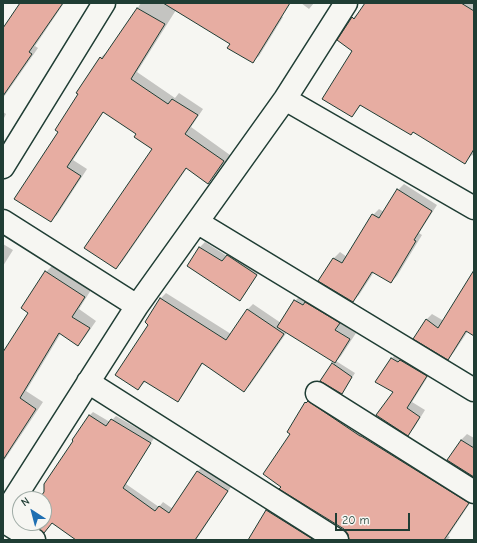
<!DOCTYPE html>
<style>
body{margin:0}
#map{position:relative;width:477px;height:543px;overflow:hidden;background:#f6f6f2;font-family:"Comic Neue",sans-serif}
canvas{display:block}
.frame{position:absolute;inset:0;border:4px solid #1f3d34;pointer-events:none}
.north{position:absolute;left:12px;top:491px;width:40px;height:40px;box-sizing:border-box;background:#f6f6f2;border:1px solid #a0aca6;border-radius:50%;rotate:324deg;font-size:11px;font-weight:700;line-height:16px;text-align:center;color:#1f3d34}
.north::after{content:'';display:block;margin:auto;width:14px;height:18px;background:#1f6fb2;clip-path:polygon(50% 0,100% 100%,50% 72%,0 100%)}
.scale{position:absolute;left:335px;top:513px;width:75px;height:18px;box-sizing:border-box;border:2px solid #1f3d34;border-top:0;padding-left:5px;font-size:12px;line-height:14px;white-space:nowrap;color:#1f3d34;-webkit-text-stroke:3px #f6f6f2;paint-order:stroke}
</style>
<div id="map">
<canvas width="477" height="543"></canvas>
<div class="frame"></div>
<div class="north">N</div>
<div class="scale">20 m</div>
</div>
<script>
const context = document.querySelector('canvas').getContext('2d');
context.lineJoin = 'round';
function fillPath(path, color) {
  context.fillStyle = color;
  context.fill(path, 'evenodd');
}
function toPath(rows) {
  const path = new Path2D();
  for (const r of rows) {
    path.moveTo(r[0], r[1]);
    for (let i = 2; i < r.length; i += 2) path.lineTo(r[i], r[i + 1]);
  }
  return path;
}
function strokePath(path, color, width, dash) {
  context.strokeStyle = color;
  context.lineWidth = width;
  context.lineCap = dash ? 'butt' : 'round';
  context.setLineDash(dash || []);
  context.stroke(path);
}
const shadow = toPath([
 [21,3,64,3,35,46,38,48,3,98,3,35],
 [141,3,259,3,283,17,259,56,252,62,231,44,176,10,137,72,175,98,179,93,203,109,191,127,230,155,214,176,208,182,187,168,122,262,116,268,154,149,137,134,104,111,73,160,87,169,57,215,50,221,59,132,100,58,107,52,108,52],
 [301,3,314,3,309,9],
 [366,3,474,3,474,156,472,155,464,163,413,131,361,105,352,116,353,50,338,40,353,18,360,11],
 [3,112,6,114,3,120],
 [404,184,437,205,419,233,422,235,397,276,391,282,374,272,359,295,353,301,320,281,334,258,340,252,347,257,373,215,379,209,384,212,398,190],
 [205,242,227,256,233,250,261,269,245,294,240,300,189,265,200,247],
 [3,244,13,250,3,266],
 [53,265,91,290,79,309,96,321,85,337,78,345,61,333,26,391,43,402,3,462,3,354,29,312,46,272],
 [474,274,474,335,468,331,454,352,448,359,426,320,432,314,444,321],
 [166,293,231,334,247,310,253,304,281,323,295,301,301,295,345,317,341,323,356,333,341,356,336,361,355,373,342,393,322,381,335,362,287,332,250,385,244,391,203,363,183,395,177,401,146,381,138,389,150,324,160,299],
 [398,352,432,370,412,402,425,410,414,428,408,434,395,392,377,381,392,358],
 [312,397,474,497,448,536,450,537,447,540,369,540,291,433,306,403],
 [93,412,110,422,116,416,154,438,126,484,159,507,163,502,173,509,198,471,202,467,231,487,196,540,78,540,52,522,48,528,32,523,44,523,44,499,40,499,89,416],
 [467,434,474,438,474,476,461,440],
 [273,505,328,540,249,540,267,511]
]);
const building = toPath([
 [20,3,63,3,29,52,32,54,3,96,3,28,20,3],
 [163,3,290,3,253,63,227,48,230,44,163,3],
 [365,3,461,3,474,11,474,149,465,164,413,132,411,135,360,105,352,117,322,99,352,51,337,40,352,17,354,19,365,3],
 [137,8,165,24,131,79,168,104,172,99,198,115,185,134,224,161,208,184,186,168,116,269,84,248,152,149,134,137,136,134,103,112,67,167,81,176,51,222,14,199,58,132,55,130,78,94,76,93,100,57,102,59,137,8],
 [397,189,432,211,414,240,416,241,391,283,372,272,353,302,318,281,333,258,342,263,372,214,379,218,397,189],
 [199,247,222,261,227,255,257,275,240,301,187,266,199,247],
 [474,270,474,336,466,331,448,360,413,339,426,319,438,328,474,270],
 [45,271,85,297,72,317,90,328,78,346,59,333,20,398,36,409,3,460,3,352,28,313,21,308,45,271],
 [160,298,226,340,247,309,284,334,244,392,202,363,178,402,144,381,138,390,115,375,148,325,145,322,160,298],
 [294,300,303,305,305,302,340,323,335,330,350,339,335,363,277,327,294,300],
 [391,358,398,362,400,360,427,376,407,408,420,417,408,436,376,415,393,392,375,382,391,358],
 [332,363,352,377,342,394,320,381,332,363],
 [308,401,360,436,361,436,469,503,444,540,349,540,348,534,344,529,279,489,281,487,263,474,290,434,287,432,305,402,306,403,308,401],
 [89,415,106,426,111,419,151,443,123,488,155,511,159,506,169,513,197,471,228,491,195,540,76,540,52,523,44,533,30,523,44,523,44,499,39,499,44,492,44,484,73,441,72,440,89,415],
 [461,440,474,448,474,477,447,460,461,440],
 [266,510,314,540,248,540,266,510]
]);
const minor = toPath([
 [285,99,474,208],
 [3,167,104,3],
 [3,221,137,306],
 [197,222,474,390],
 [88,382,337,540],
 [317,393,474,492],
 [3,516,137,306,285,99,346,3],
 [3,521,34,540]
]);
fillPath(shadow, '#0003');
fillPath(building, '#e7ada2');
strokePath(building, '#1f3d34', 1);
strokePath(minor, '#1f3d34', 25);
strokePath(minor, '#f6f6f2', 22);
</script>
